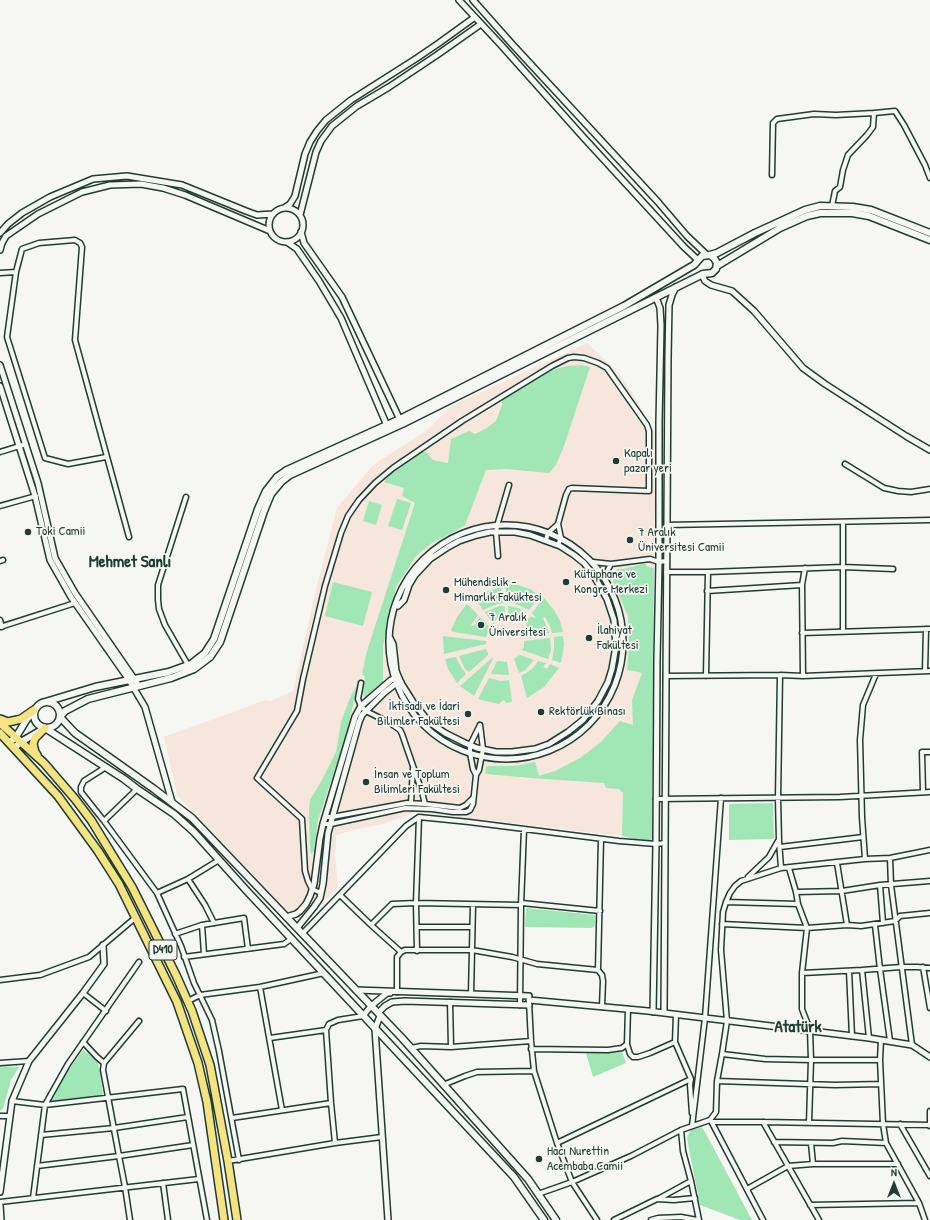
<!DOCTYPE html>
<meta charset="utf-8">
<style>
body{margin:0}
#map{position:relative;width:930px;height:1220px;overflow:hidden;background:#f6f6f2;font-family:"Patrick Hand",sans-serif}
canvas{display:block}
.north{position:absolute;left:874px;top:1164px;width:40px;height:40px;-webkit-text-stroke:3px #f6f6f2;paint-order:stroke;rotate:0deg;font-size:11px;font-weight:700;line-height:16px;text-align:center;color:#1f3d34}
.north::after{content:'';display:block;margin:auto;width:14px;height:18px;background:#1f3d34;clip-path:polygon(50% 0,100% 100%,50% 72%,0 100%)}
</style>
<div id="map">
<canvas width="930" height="1220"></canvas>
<div class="north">N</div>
</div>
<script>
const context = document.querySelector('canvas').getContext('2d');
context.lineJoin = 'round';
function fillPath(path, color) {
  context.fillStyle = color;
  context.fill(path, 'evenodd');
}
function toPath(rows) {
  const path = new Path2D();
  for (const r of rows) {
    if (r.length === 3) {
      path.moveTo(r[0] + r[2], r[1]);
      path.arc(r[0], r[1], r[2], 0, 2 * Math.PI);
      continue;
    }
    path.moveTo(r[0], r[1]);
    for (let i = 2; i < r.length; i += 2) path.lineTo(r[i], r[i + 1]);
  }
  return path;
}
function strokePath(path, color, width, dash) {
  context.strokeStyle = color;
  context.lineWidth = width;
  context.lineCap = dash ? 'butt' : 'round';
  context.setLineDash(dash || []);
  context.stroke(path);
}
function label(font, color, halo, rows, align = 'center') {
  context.font = font + ' "Patrick Hand",sans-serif';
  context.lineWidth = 3.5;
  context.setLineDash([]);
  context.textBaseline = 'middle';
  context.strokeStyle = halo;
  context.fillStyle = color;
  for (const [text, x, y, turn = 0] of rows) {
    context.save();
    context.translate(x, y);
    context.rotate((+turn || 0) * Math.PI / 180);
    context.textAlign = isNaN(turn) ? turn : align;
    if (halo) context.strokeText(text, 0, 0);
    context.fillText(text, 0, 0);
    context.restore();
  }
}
const built = toPath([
 [587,343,616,370,626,383,656,433,652,668,652,839,649,842,622,836,417,812,383,824,357,829,336,835,335,855,338,887,301,925,177,795,164,737,266,700,271,701,293,691,318,581,337,508,373,465,427,430,451,406]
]);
const green = toPath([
 [581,365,590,367,564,446,556,465,549,473,507,469,486,470,465,525,452,533,432,543,416,556,396,587,391,618,383,645,383,684,365,698,363,693,365,677,362,674,367,651,415,503,402,496,404,488,384,482,400,458,420,450,427,453,433,460,448,463,451,439,469,431,475,434,487,428,496,421,502,405,502,396,544,372,567,366],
 [397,499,411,503,402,530,388,526],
 [369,501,382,505,376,525,363,521],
 [642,564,645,564,648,567,654,568,652,839,649,842,622,836,623,793,619,789,606,788,604,783,531,778,486,774,485,773,486,767,488,766,514,766,535,762,539,776,555,771,580,758,592,749,601,742,620,721,633,725,632,700,642,673,639,672,627,670,629,644,628,616,612,579,612,577,613,573,618,569,624,569],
 [333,582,372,592,363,626,325,616],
 [505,584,518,585,530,589,540,596,529,610,514,603,507,603,507,594,509,594,521,596,530,600,532,599,515,592,506,592],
 [501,587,502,592,491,594,491,596,502,594,504,603,497,604,483,610,475,598,488,591],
 [544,598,554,610,560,621,563,632,552,633,550,626,545,617,543,618,546,625,549,633,524,636,524,634,527,628,526,621,531,616,534,618,536,618,532,613],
 [467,604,478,615,471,625,474,626,480,617,490,628,486,637,453,632,451,630,457,617],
 [499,606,505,606,504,619,502,618,497,619,493,624,485,612],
 [508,606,518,608,527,613,523,619,515,615,511,623,509,622],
 [443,636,486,641,486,644,444,654],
 [563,636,564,645,561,663,552,660,554,649,554,637],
 [550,638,551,650,548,659,522,650,524,647,524,641],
 [486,649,488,653,488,655,469,672,465,669,459,656],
 [520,655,534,660,525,670,519,673,514,659],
 [456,657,461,667,466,674,457,683,448,669,445,659],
 [492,658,493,659,474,696,460,686],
 [497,661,507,662,509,675,491,674],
 [538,661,546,663,543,667,547,669,550,664,559,668,544,687,527,698,521,676,528,672,534,667],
 [489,678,501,681,509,680,512,702,506,703,505,701,503,700,499,704,494,703,478,699],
 [358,683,347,731,338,760,318,820,314,851,311,854,310,847,309,811,310,800,322,780,336,752,341,722,350,698],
 [773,803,774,838,772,839,729,840,729,804],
 [526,908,595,915,595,924,594,927,591,928,525,927],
 [83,1050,98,1061,103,1095,51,1102,67,1072],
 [622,1052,626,1063,593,1077,586,1053],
 [0,1066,19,1067,11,1080,3,1109,0,1111],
 [702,1127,706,1134,752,1220,740,1220,700,1205,690,1154,687,1137,691,1130]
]);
const minor = toPath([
 [874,113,895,111,904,125,925,165,930,178],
 [772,175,773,123,777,119,814,114,836,115,874,113,873,127,867,135,848,155,843,170,840,187,835,191,832,206],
 [0,273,16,272],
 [0,452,26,444],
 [106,457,68,464,45,458,7,337,16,272,22,249,39,243,75,240,80,243,82,247,75,340,129,537],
 [845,464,884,488,898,491,911,492,930,489],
 [186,497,158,585,158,600,159,609,165,625,188,665],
 [0,506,36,496],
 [667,525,930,520],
 [546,540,548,533,558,524,561,538,558,545],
 [498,556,496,532,497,526,509,485],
 [0,561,3,560],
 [593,562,611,564,604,577],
 [611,564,650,559,659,562,666,561],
 [666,572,708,572,843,567,893,569],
 [707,591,802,585],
 [604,593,610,589],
 [0,620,2,627],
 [0,627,75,603],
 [843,631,843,522],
 [802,633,930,629],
 [925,671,926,629],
 [780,675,778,798,779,841,781,868],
 [666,676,780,675,803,676,930,671],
 [706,676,708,572],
 [803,676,802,585,805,568],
 [361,683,358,699,361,706,366,711,390,723,400,730,402,734,422,792,425,804],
 [480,725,483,749,479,770,476,775,473,769,470,753,470,745,480,725],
 [106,767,84,781,81,787,81,792,104,821,157,893,181,946,194,983,212,1020,219,1051,239,1160],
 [923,792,922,752,930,752],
 [656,799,840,797,930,792],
 [411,803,413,768],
 [325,817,332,817,407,803,425,804,460,808,466,805,473,798],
 [104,821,137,789],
 [323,824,331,824,405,808,432,809,453,812,466,812,470,810,473,804,476,775],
 [780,847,863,837],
 [890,858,891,885,912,1045],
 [865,859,862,817,860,740,863,705,876,674],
 [837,863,847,925],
 [789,868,796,892,798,904,807,928,802,973,802,1009,810,1030,811,1060,809,1123],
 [748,877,769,857,778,841],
 [188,879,205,905,214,923],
 [880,885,883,923],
 [796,892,842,891,880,885,930,881],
 [157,893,188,879,219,860],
 [321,893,312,889,308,881,305,871,302,819,257,778,297,711,303,679,325,586,341,533,348,516,359,500,375,483,393,468,462,421,552,366,568,358,574,357,584,358,598,363,607,368,647,425,649,431,649,491,572,488,569,489,566,495,558,524],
 [340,895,371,925,392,904,416,903,419,817],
 [726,902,798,904],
 [522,903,600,911],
 [722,924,807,928,847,925,861,926,895,921,900,916,930,913],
 [202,925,204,954],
 [371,925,401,952],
 [875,925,880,969,890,1041],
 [417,927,472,927],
 [175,934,202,925,244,918,248,949],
 [302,934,406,826,419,817,469,822,619,841,656,844,665,843],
 [417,951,416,903,521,905],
 [184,957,284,944,291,939],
 [923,967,930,1008],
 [598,970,601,839],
 [862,970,869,1038],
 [849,971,852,1036],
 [802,973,862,970,901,967,917,967,930,968],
 [0,980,40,975,89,957,135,918],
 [260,987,282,1110],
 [397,992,397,957,401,952,405,950,472,950,512,957,537,964,598,970,602,975,603,981,602,1007],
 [83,993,106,1011],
 [471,994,473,905],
 [188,1001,200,995,260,987,324,973],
 [450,1002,451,1047],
 [529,1002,531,1041,534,1071,557,1143,572,1182,597,1220],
 [520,1005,521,905,524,829],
 [676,1015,675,1042,691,1079,690,1085,692,1113],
 [270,1038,326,1030],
 [881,1040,880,1060,883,1124,886,1143,919,1203,925,1220],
 [83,1042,97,1057,104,1063],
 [627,1044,630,1054,633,1057,638,1057,650,1053,675,1042],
 [411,1048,421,1046,451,1047,531,1041],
 [531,1049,608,1050,622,1048,627,1044,628,1009],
 [722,1054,765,1059,811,1060,880,1060],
 [0,1063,29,1061],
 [717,1081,835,1085,881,1084],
 [443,1085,465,1076,477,1072,534,1071],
 [12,1101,45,1105,183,1089,207,1220],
 [0,1116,10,1116],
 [232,1118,331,1103],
 [711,1121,763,1220],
 [712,1122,763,1122,930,1125],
 [763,1122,819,1220],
 [900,1124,930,1176],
 [692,1126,705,1018,721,798],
 [930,1126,930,1111],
 [681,1130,683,1151,691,1181,699,1220],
 [41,1135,114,1128,188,1117],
 [774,1142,833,1143,842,1141,886,1143],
 [335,1143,331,1103,326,1030,329,1024,338,1020,363,1016],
 [557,1143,691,1079],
 [811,1143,813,1164],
 [228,1161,335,1143,382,1137],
 [37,1166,119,1156,193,1145],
 [163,1183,168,1220],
 [747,1189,788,1166,813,1164,898,1164],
 [538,1194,572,1182,631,1156,681,1130,710,1120,716,1112,717,1081,722,1054,727,1021,721,950,723,912,726,902,730,893,735,886,741,881,781,868,865,859,890,858,930,850],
 [33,1198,45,1105,68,1064,139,962],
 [658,1199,691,1181],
 [0,1202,199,1179],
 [810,1205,919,1203],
 [130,1220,125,1187,119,1156,103,1070,104,1063,139,1021],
 [614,1220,657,1199,674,1200,695,1198],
 [651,1220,658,1218,681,1217,697,1220]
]);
const tertiary = toPath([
 [459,0,501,45,584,138,684,247,698,260],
 [473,0,512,44,658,202,687,236,707,255],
 [286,225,17],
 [284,208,290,204,295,196,305,154,310,142,317,131,326,120,351,100,417,58,439,43,475,17],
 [300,215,316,152,321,141,332,126,357,106,389,87,437,55,481,24],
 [301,232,304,243,342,297,401,422],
 [0,233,8,224,22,213,50,197,93,179,127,176,182,185,246,211,257,215,273,214],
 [287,242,297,249,319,281,341,318,388,428],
 [0,250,2,243,6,236,38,214,82,192,110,185,141,184,163,188,185,195,270,231],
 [702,275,705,281,711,285,732,291,754,311,803,368,825,384,906,436,930,450],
 [0,365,38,483,55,558,75,593,139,686],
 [0,386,35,496,50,560,71,597,129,680,145,707,172,802],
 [506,642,117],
 [390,638,393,644,396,671,401,683,413,702,429,722,445,733,465,743,477,748,496,752,512,752,535,749,549,744,568,732,583,720,598,701,608,682,612,669,616,646,614,620,607,599,593,574,584,563,574,555,560,546,530,535,515,532,490,532,477,535,459,541,448,547,430,559,415,575,409,585,404,600,398,606],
 [286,917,296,914,300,911,306,904,310,896,314,884,320,838,323,824,355,717,361,706,391,680,398,677],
 [297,928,314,907,320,898,323,884,328,833,359,722,362,715,384,693,394,685,401,682],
 [356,990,529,996],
 [529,1000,648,1011,869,1038,912,1045,930,1057],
 [653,1012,656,844,657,660,659,562,659,422,661,326,660,308,656,297],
 [378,1013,385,1006,392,1002,405,1001,529,1005],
 [664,1013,668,357,669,305,672,295,676,287],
 [363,1016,371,1006,387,993,390,993],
 [380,1016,375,1029,388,1220],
 [0,1192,12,1101,29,1061,83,993,104,964,103,945],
 [0,1205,1,1220]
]);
const secondary = toPath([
 [717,266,780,228,807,216,820,213,852,213,869,216,930,240],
 [47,715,13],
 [42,703,95,687,169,672,191,664,205,653,214,639,258,509,266,491,277,477,287,470,400,419,624,306,694,265,702,256,710,255,717,253,755,233,805,210,820,206,853,207,871,210,930,233],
 [9,743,16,737,27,719,32,713],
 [14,748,21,742,45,728,124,779,137,789,174,814,194,832,246,890,514,1177,544,1220],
 [556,1220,528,1179,402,1038,192,818,154,789,75,733,60,717,65,711,88,699,171,678,194,669,210,657,220,642,264,511,271,494,281,482,290,475,402,424,703,274,712,273,716,269,717,263,714,258,710,255]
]);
const trunk = toPath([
 [0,719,8,722,17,720,21,719,34,710],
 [0,723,44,763,75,799,91,820,132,887,176,975,192,1011,210,1065,228,1161,237,1220],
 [0,733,58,796,98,851,119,884,177,1002,198,1063,207,1102,224,1220],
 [37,755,35,752,33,744,35,738,45,728]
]);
const markers = [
 [616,461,4,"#1f3d34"],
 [28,532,4,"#1f3d34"],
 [630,540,4,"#1f3d34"],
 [566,582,4,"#1f3d34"],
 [446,590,4,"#1f3d34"],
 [481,625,4,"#1f3d34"],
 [589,638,4,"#1f3d34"],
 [541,712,4,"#1f3d34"],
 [468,714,4,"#1f3d34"],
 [366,782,4,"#1f3d34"],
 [539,1159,4,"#1f3d34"]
];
const shields = [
 [163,950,28]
];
const shieldNames = [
 ["D410",163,950]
];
const poiNames = [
 ["Kapalı",624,454],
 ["pazar yeri",624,469],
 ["Toki Camii",36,532],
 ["7 Aralık",638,533],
 ["Üniversitesi Camii",638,548],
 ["Kütüphane ve",574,575],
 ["Kongre Merkezi",574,590],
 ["Mühendislik -",454,583],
 ["Mimarlık Faküktesi",454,598],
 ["7 Aralık",489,618],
 ["Üniversitesi",489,633],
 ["İlahiyat",597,631],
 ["Fakültesi",597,646],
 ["İktisadi ve İdari",460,707,"right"],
 ["Bilimler Fakültesi",460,722,"right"],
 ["Rektörlük Binası",549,712],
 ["İnsan ve Toplum",374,775],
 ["Bilimleri Fakültesi",374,790],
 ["Hacı Nurettin",547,1152],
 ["Acembaba Camii",547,1167]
];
const districtNames = [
 ["Mehmet Sanlı",130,562],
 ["Atatürk",798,1027]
];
fillPath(built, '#f6e6dc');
fillPath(green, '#a0e7b5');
strokePath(minor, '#1f3d34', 7);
strokePath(tertiary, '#1f3d34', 8);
strokePath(secondary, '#1f3d34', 9);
strokePath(trunk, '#1f3d34', 10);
strokePath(minor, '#f6f6f2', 4);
strokePath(tertiary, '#f6f6f2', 5);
strokePath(secondary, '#f6f6f2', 6);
strokePath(trunk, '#f5e382', 7);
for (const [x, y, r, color] of markers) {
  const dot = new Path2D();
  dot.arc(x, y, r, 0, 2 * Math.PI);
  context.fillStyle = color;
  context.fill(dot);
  strokePath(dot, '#f6f6f2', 1.5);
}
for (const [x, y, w] of shields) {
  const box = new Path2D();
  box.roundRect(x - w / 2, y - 10, w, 20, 3);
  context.fillStyle = '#f6f6f2';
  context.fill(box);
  strokePath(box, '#1f3d34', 1);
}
label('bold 12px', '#1f3d34', null, shieldNames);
label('13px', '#1f3d34', '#f6f6f2', poiNames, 'left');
label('bold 17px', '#1f3d34', '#f6f6f2', districtNames);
</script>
